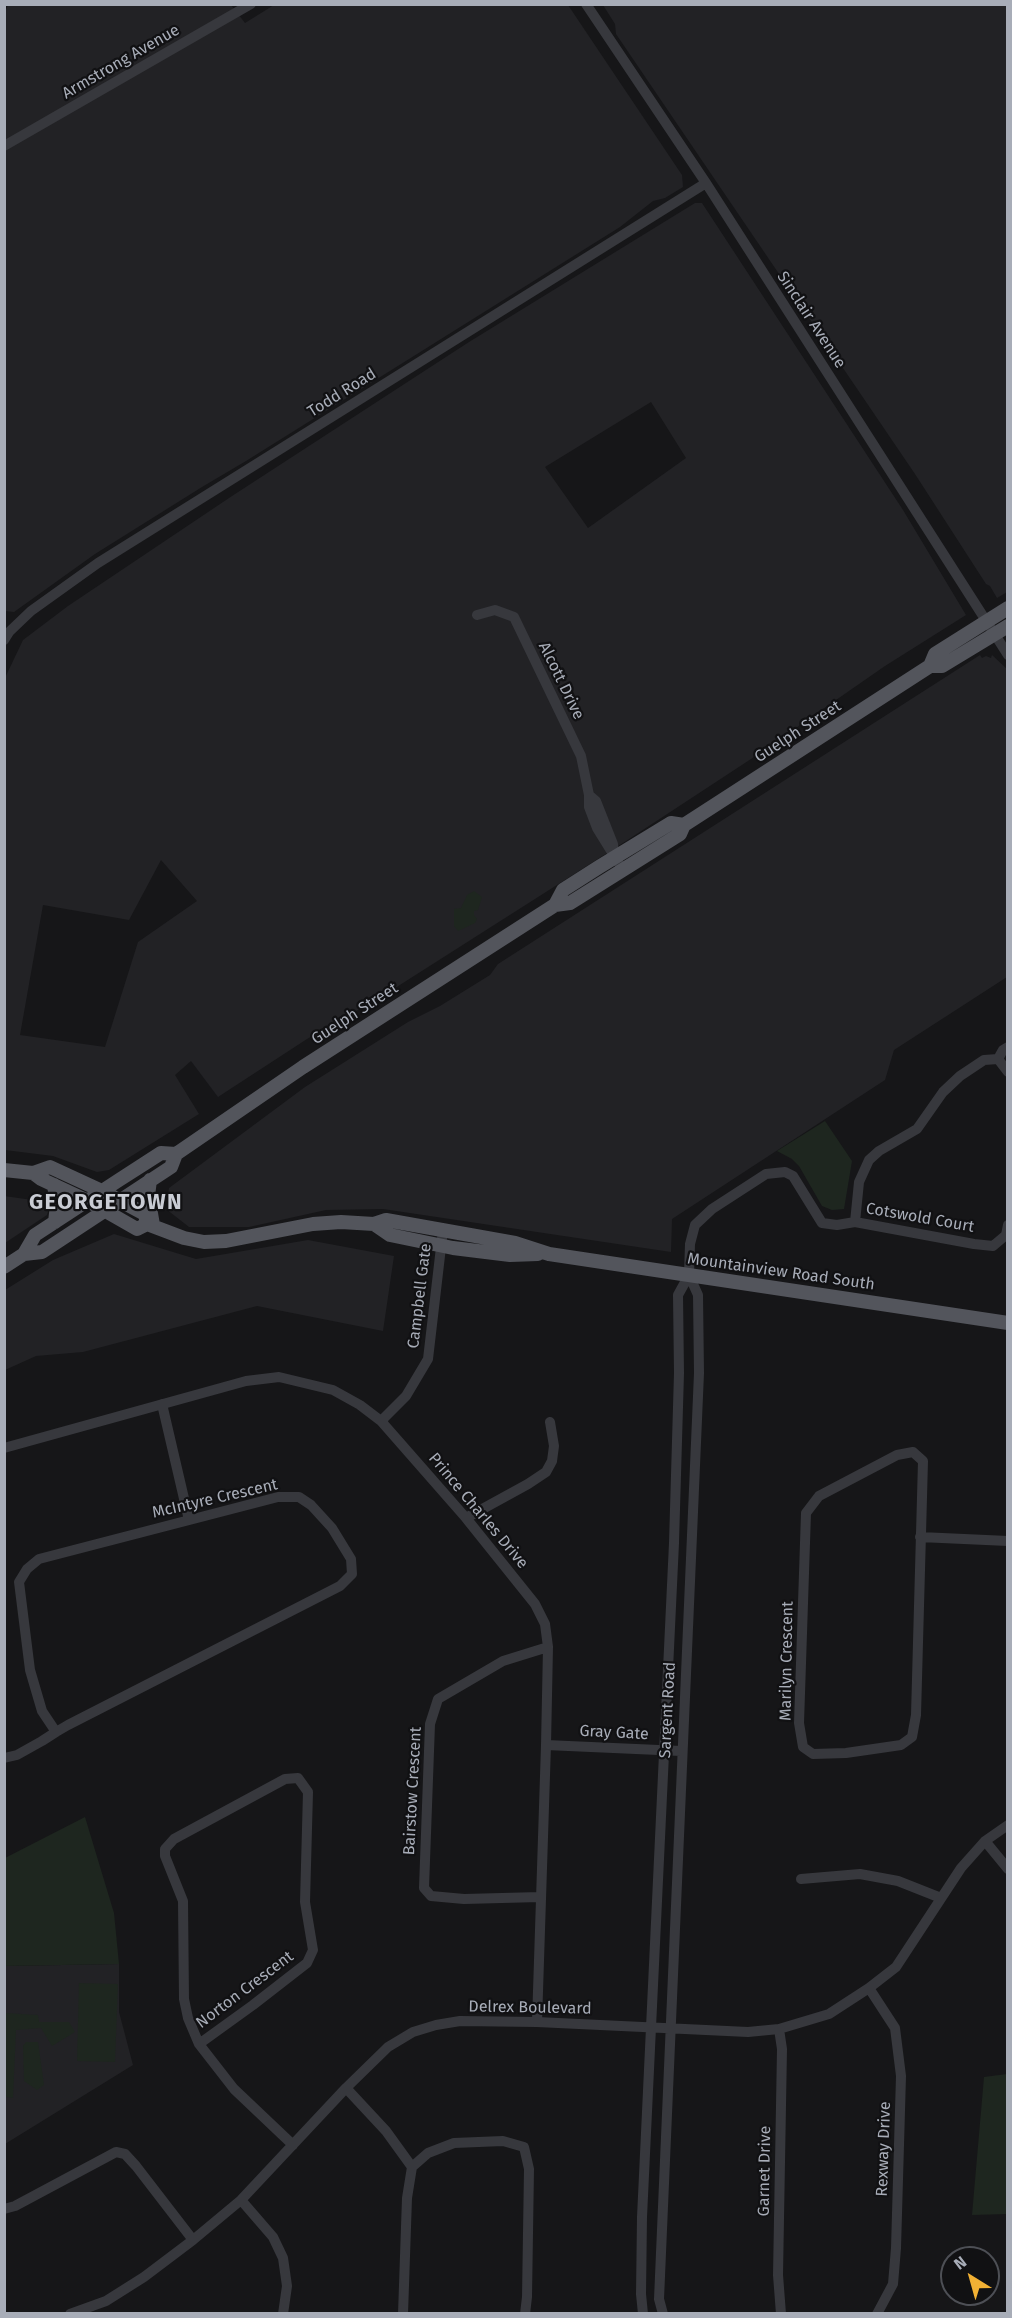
<!DOCTYPE html>
<style>
body{margin:0}
#map{position:relative;width:1012px;height:2318px;overflow:hidden;background:#161618;font-family:"Fira Sans",sans-serif}
canvas{display:block}
.frame{position:absolute;inset:0;border:6px solid #a8adb8;pointer-events:none}
.north{position:absolute;left:940px;top:2246px;width:60px;height:60px;box-sizing:border-box;background:#111113;border:2px solid #4d4f55;border-radius:50%;rotate:323deg;font-size:16px;font-weight:700;line-height:24px;text-align:center;color:#a8adb8}
.north::after{content:'';display:block;margin:auto;width:21px;height:27px;background:#f2b134;clip-path:polygon(50% 0,100% 100%,50% 72%,0 100%)}
</style>
<div id="map">
<canvas width="1012" height="2318"></canvas>
<div class="frame"></div>
<div class="north">N</div>
</div>
<script>
const context = document.querySelector('canvas').getContext('2d');
context.lineJoin = 'round';
function fillPath(path, color) {
  context.fillStyle = color;
  context.fill(path, 'evenodd');
}
function toPath(rows) {
  const path = new Path2D();
  for (const r of rows) {
    path.moveTo(r[0], r[1]);
    for (let i = 2; i < r.length; i += 2) path.lineTo(r[i], r[i + 1]);
  }
  return path;
}
function strokePath(path, color, width, dash) {
  context.strokeStyle = color;
  context.lineWidth = width;
  context.lineCap = dash ? 'butt' : 'round';
  context.setLineDash(dash || []);
  context.stroke(path);
}
function label(font, color, halo, rows, align = 'center') {
  context.font = font + ' "Fira Sans",sans-serif';
  context.lineWidth = 4.5;
  context.setLineDash([]);
  context.textBaseline = 'middle';
  context.strokeStyle = halo;
  context.fillStyle = color;
  for (const [text, x, y, turn = 0] of rows) {
    context.save();
    context.translate(x, y);
    context.rotate((+turn || 0) * Math.PI / 180);
    context.textAlign = isNaN(turn) ? turn : align;
    if (halo) context.strokeText(text, 0, 0);
    context.fillText(text, 0, 0);
    context.restore();
  }
}
const built = toPath([
 [8,5,231,5,245,23,274,5,568,5,682,175,683,187,665,198,653,201,620,227,246,461,202,487,95,554,14,612,5,611,4,14],
 [603,5,1007,5,1007,592,997,598,990,586,986,584,915,474,616,34,615,24],
 [695,203,702,203,903,510,966,615,885,666,751,759,626,841,381,997,307,1039,218,1097,191,1061,175,1075,199,1114,109,1170,97,1172,53,1156,5,1150,4,680,23,640,68,606,232,496,469,342],
 [651,402,686,458,588,528,545,467],
 [161,860,197,901,138,942,105,1047,20,1035,43,905,129,920],
 [980,655,982,658,986,656,991,658,992,655,1007,669,1007,977,894,1050,885,1080,672,1219,671,1252,383,1209,326,1210,249,1227,189,1227,166,1209,169,1188,305,1087,408,1022,440,1006,490,975,498,964],
 [4,1196,47,1202,49,1208,47,1215,5,1243],
 [114,1234,196,1259,308,1240,394,1256,383,1331,257,1306,83,1352,36,1356,5,1370,5,1290,53,1260],
 [119,1964,119,2012,133,2065,5,2144,4,1966]
]);
const green = toPath([
 [474,891,482,897,478,910,474,911,474,915,477,919,475,923,458,931,454,926,454,909,461,908,467,895],
 [825,1121,852,1161,844,1209,832,1210,822,1206,799,1166,792,1159,777,1151],
 [85,1817,114,1913,119,1964,5,1966,5,1858],
 [79,1983,118,1984,115,2062,77,2061],
 [5,2013,38,2015,39,2022,69,2022,75,2032,52,2046,41,2028,16,2030,13,2098,5,2097],
 [26,2042,38,2042,44,2085,37,2090,24,2081,23,2046],
 [1007,2074,1007,2214,972,2215,984,2077]
]);
const minor = toPath([
 [586,4,706,183,1008,655],
 [4,146,251,4],
 [477,615,495,610,514,617,581,756,589,795,589,807,597,828,623,870],
 [4,640,9,632,31,611,98,563,706,183],
 [589,795,596,801,613,844,614,854],
 [998,1059,1008,1072],
 [998,1059,1003,1050,1008,1047],
 [855,1222,859,1182,869,1160,879,1151,917,1129,943,1092,960,1076,984,1060,998,1059],
 [162,1404,189,1520],
 [381,1421,406,1396,428,1359,443,1230],
 [4,1448,246,1381,279,1377,333,1390,360,1405,381,1421,466,1518,535,1604,545,1624,548,1647,546,1745,537,2022],
 [913,1452,923,1461,916,1715,912,1737,901,1745,846,1753,813,1754,803,1747,799,1723,806,1513,819,1496,897,1455,913,1452],
 [466,1518,528,1484,546,1472,552,1461,554,1446,550,1422],
 [920,1537,1008,1541],
 [546,1745,681,1751],
 [4,1758,17,1755,42,1741,56,1732,68,1725,340,1586,352,1574,351,1559,332,1528,311,1505,299,1497,278,1497,39,1559,27,1569,19,1582,30,1670,42,1711,56,1732],
 [985,1841,1008,1869],
 [801,1879,860,1874,898,1881,941,1898],
 [540,1897,464,1899,431,1896,424,1888,430,1724,438,1699,503,1661,548,1647],
 [869,1988,895,2028,901,2076,896,2248,893,2284,877,2314],
 [779,2029,782,2049,778,2275,781,2314],
 [199,2044,253,2005,307,1963,313,1950,305,1902,308,1792,298,1778,285,1779,174,1839,165,1849,165,1856,183,1901,184,1999,188,2018,199,2044,234,2089,293,2145],
 [346,2088,386,2131,412,2167],
 [241,2200,273,2237,283,2258,287,2286,283,2314],
 [4,2209,15,2206,116,2152,125,2154,136,2166,193,2240],
 [70,2314,106,2301,144,2277,193,2240,241,2200,346,2088,388,2047,413,2032,436,2025,460,2021,537,2022,748,2032,779,2029,829,2014,869,1988,896,1967,961,1868,985,1841,1008,1825],
 [403,2314,407,2198,412,2167,428,2153,454,2143,503,2141,524,2147,529,2169,527,2297,525,2314],
 [643,2314,641,2294,642,2217,674,1543,679,1373,678,1295,689,1275,690,1244,695,1225,712,1209,766,1174,785,1172,793,1176,822,1223,837,1225,855,1222,974,1244,993,1246,1006,1235,1008,1225],
 [663,2314,659,2299,699,1373,698,1295,689,1275]
]);
const major = toPath([
 [930,666,942,666,1008,626],
 [555,905,563,890,599,867,671,823,684,825],
 [4,1170,33,1173,50,1167,102,1191,145,1214,147,1224],
 [33,1173,41,1179,88,1201,137,1229,147,1224,184,1238,204,1242,226,1241,313,1224,341,1222,374,1224,386,1220,515,1243,549,1254,1008,1323],
 [150,1180,148,1196,153,1225],
 [54,1185,57,1205,55,1222],
 [374,1224,390,1235,453,1248,510,1255,538,1254],
 [24,1254,35,1235,119,1180,161,1153,176,1154],
 [4,1267,24,1254,42,1252,171,1167,176,1154,303,1067,555,905,570,903,680,834,684,825,930,666,935,654,1008,608]
]);
const streetNames = [
 ["Armstrong Avenue",121,62,-30],
 ["Sinclair Avenue",811,320,57],
 ["Todd Road",342,393,-32],
 ["Alcott Drive",561,681,64],
 ["Guelph Street",798,732,-33],
 ["Guelph Street",355,1014,-33],
 ["Cotswold Court",920,1218,10],
 ["Mountainview Road South",781,1272,8],
 ["Campbell Gate",420,1296,-83],
 ["McIntyre Crescent",215,1499,-13],
 ["Prince Charles Drive",478,1511,50],
 ["Marilyn Crescent",787,1661,-89],
 ["Sargent Road",668,1710,-87],
 ["Gray Gate",614,1733,3],
 ["Bairstow Crescent",413,1791,-87],
 ["Norton Crescent",245,1990,-37],
 ["Delrex Boulevard",530,2008,1],
 ["Rexway Drive",884,2149,-88],
 ["Garnet Drive",765,2171,-89]
];
const districtNames = [
 ["GEORGETOWN",106,1203]
];
fillPath(built, '#222225');
fillPath(green, '#1e261f');
strokePath(minor, '#37383d', 10);
strokePath(major, '#53555c', 14);
label('16px', '#a8adb8', '#111113', streetNames);
context.letterSpacing = '1.5px';
label('bold 22px', '#c9ccd4', '#111113', districtNames);
context.letterSpacing = '0px';
</script>
